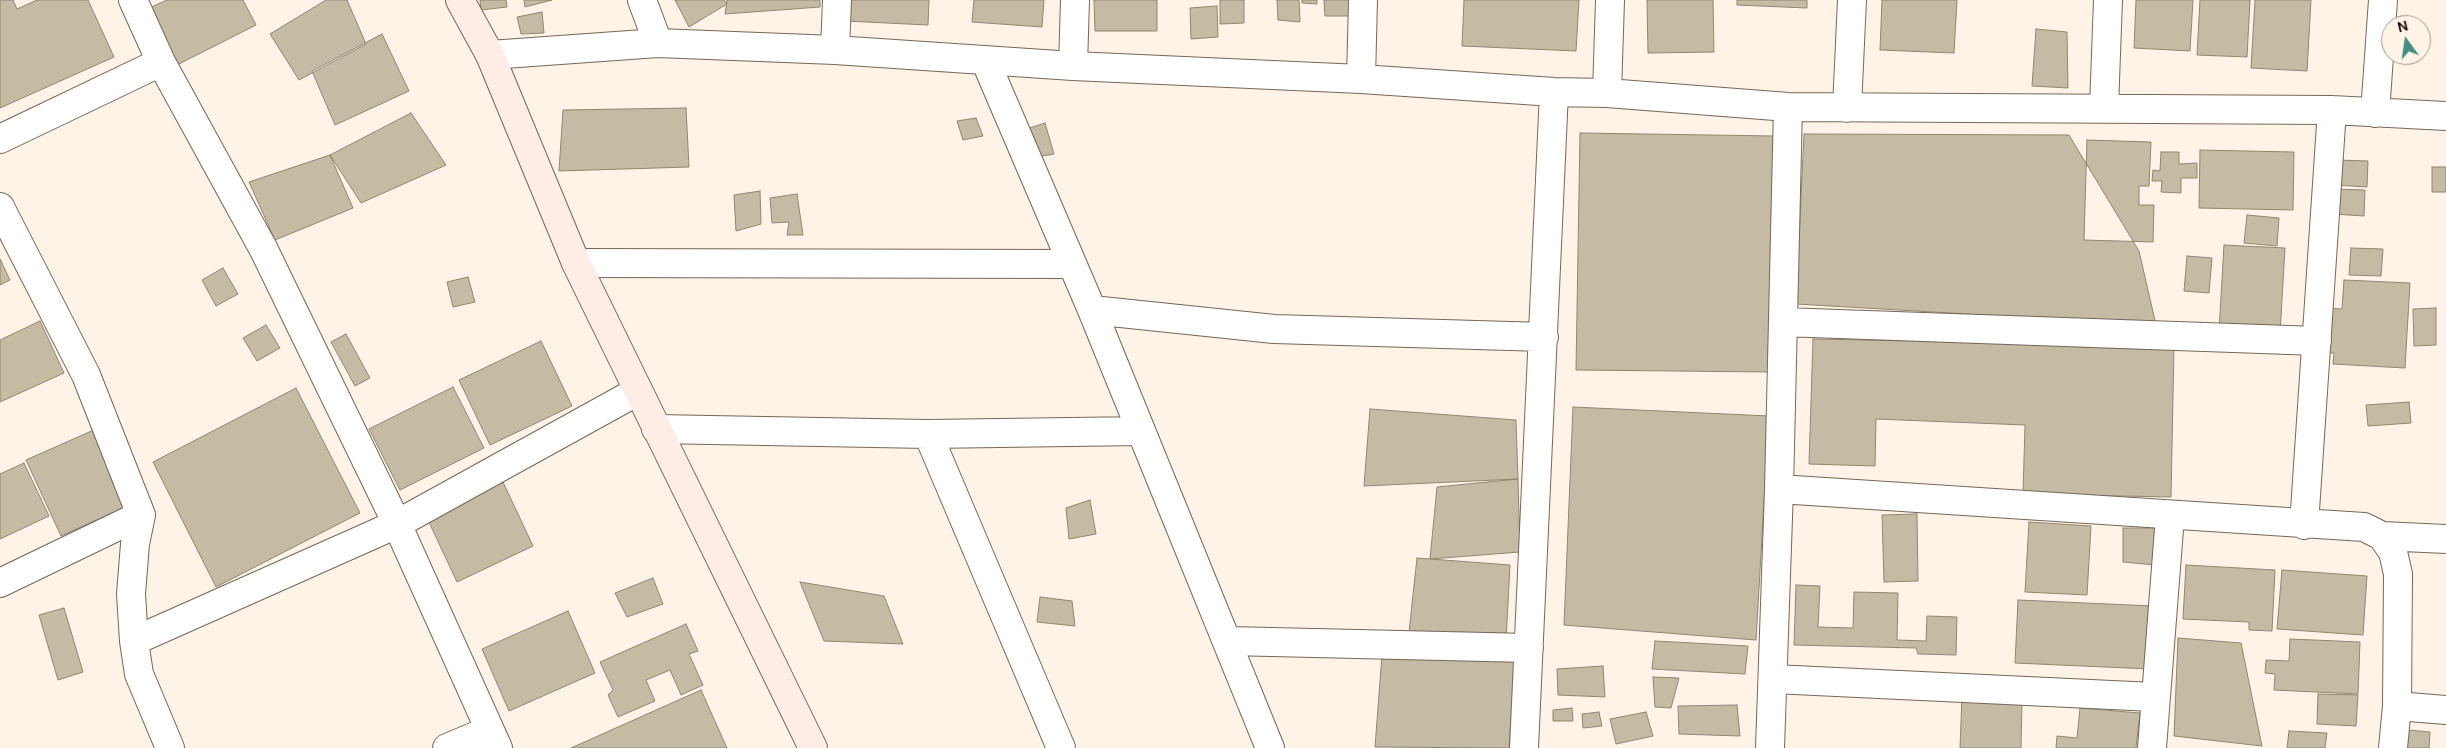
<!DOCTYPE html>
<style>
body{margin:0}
#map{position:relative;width:2446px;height:748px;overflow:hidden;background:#fff3e8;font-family:"DM Sans",sans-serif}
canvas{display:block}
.north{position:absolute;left:2381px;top:15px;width:50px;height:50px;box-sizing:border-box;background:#fff3e8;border:1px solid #a1978e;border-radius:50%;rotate:346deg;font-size:14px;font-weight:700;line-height:20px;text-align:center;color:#150e08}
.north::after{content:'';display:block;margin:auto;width:18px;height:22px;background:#478c82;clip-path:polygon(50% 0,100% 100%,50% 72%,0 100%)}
</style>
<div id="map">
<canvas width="2446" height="748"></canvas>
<div class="north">N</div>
</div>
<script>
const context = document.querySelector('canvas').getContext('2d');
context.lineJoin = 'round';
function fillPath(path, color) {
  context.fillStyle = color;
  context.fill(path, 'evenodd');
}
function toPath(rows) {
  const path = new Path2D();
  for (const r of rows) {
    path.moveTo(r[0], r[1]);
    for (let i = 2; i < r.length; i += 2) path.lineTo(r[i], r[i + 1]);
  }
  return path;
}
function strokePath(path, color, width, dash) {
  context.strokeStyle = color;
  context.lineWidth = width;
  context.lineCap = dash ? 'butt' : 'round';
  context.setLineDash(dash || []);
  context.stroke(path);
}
const building = toPath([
 [0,0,13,0,17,9,37,0,88,0,114,57,0,108,0,0],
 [167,0,243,0,256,25,171,68,149,8,167,0],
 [326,0,347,0,366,44,299,80,270,34,326,0],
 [480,0,506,0,507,7,481,10,480,0],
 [524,0,552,0,525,7,524,0],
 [675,0,724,0,727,4,689,27,675,0],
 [727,0,820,0,820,7,725,14,727,0],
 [846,0,929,0,928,25,845,21,846,0],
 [974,0,1044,0,1042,27,972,22,974,0],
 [1094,0,1157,0,1157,31,1095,31,1094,0],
 [1220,0,1244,0,1244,23,1220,24,1220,0],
 [1277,0,1299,0,1300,22,1278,20,1277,0],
 [1302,0,1317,0,1317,4,1302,3,1302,0],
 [1324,0,1349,0,1349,16,1325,16,1324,0],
 [1464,0,1579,0,1576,51,1462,46,1464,0],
 [1647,0,1713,0,1714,52,1648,53,1647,0],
 [1737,0,1807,0,1807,8,1737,5,1737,0],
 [1882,0,1957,0,1954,53,1880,50,1882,0],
 [2136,0,2193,0,2190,51,2134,48,2136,0],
 [2200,0,2250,0,2247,57,2197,55,2200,0],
 [2255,0,2311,0,2307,71,2251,68,2255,0],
 [1217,6,1218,37,1191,39,1190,8,1217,6],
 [542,12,544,33,521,34,517,17,542,12],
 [2036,29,2067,32,2068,88,2032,86,2036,29],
 [382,34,409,91,335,125,312,71,382,34],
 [686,108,689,167,559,171,563,110,686,108],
 [411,113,446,165,361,203,330,155,411,113],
 [976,118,983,136,963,140,957,121,976,118],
 [1045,123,1054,154,1031,158,1023,130,1045,123],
 [1580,133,1774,136,1769,372,1576,370,1580,133],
 [1804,134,2069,135,2139,251,2156,325,1796,304,1804,134],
 [2087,140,2151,142,2149,186,2139,186,2139,205,2154,205,2153,242,2084,240,2087,140],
 [2200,150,2294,152,2293,210,2199,208,2200,150],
 [2161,152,2179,152,2179,164,2197,163,2197,178,2181,178,2181,193,2161,192,2162,181,2152,181,2153,170,2160,171,2161,152],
 [330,155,353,208,275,240,249,182,330,155],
 [2336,160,2368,161,2367,187,2335,185,2336,160],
 [2432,167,2446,167,2446,192,2432,192,2432,167],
 [2334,189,2365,190,2364,216,2333,214,2334,189],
 [760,191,761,224,736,231,734,195,760,191],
 [797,194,803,235,787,235,789,222,772,223,770,198,797,194],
 [2247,215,2279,218,2277,246,2244,243,2247,215],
 [2224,245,2285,248,2280,334,2219,331,2224,245],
 [2351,248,2383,249,2381,276,2349,275,2351,248],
 [2187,256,2212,258,2209,293,2184,291,2187,256],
 [0,259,10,280,0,285,0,259],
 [223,268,238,294,216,306,202,280,223,268],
 [468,277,475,302,453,307,447,282,468,277],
 [2344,280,2410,283,2405,368,2333,364,2334,353,2324,353,2326,308,2342,309,2344,280],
 [2436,308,2436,345,2414,346,2413,309,2436,308],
 [40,321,64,373,0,402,0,340,40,321],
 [266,325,280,348,257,361,243,338,266,325],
 [346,334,370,378,355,386,331,342,346,334],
 [1813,339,2174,346,2171,497,2023,494,2025,425,1876,419,1875,466,1809,464,1813,339],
 [541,341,572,406,490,445,459,380,541,341],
 [453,387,484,448,400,490,369,429,453,387],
 [296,388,360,513,216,587,153,462,296,388],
 [2409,402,2411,423,2368,426,2366,405,2409,402],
 [1573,407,1769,416,1756,640,1564,625,1573,407],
 [1370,409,1516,420,1518,479,1364,486,1370,409],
 [96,429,130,505,61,536,26,460,96,429],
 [24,463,49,516,0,539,0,474,24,463],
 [1518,479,1520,552,1430,559,1437,487,1518,479],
 [503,482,533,546,457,582,427,518,503,482],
 [1090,500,1096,534,1069,539,1066,508,1090,500],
 [1917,514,1918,581,1884,582,1882,515,1917,514],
 [2029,522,2091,526,2087,595,2025,592,2029,522],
 [2123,528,2156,528,2155,565,2123,562,2123,528],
 [1417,558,1510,565,1506,641,1409,632,1417,558],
 [2186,565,2275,570,2272,631,2249,630,2249,622,2183,619,2186,565],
 [2282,570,2367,576,2363,635,2277,629,2282,570],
 [653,578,663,604,627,617,615,593,653,578],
 [800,582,884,596,903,644,824,641,800,582],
 [1796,585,1820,586,1818,627,1853,628,1854,592,1898,593,1897,640,1926,641,1927,616,1957,617,1956,655,1918,654,1916,648,1794,645,1796,585],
 [1040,597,1072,601,1075,626,1037,622,1040,597],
 [2018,600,2153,606,2150,669,2015,663,2018,600],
 [64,608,83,672,58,680,39,615,64,608],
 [568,611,595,673,509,711,482,649,568,611],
 [686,624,698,651,689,654,703,685,681,695,670,670,646,680,655,701,618,717,608,695,613,690,600,662,686,624],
 [2178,638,2241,643,2262,746,2174,736,2178,638],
 [2290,639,2360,642,2358,694,2274,690,2275,674,2265,673,2266,660,2289,661,2290,639],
 [1655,641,1748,646,1745,674,1652,669,1655,641],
 [1382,655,1515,660,1509,748,1375,747,1382,655],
 [1603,666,1605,697,1558,695,1557,669,1603,666],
 [1653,677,1679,678,1671,708,1655,707,1653,677],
 [701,690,727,748,571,748,701,690],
 [2318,694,2358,695,2356,726,2317,724,2318,694],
 [1962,697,2022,701,2021,748,1960,748,1962,697],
 [1737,705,1740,736,1679,734,1678,706,1737,705],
 [1572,708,1573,721,1553,721,1553,710,1572,708],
 [2080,708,2140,713,2136,748,2056,748,2057,736,2077,738,2080,708],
 [1599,712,1602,726,1583,728,1582,714,1599,712],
 [1646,712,1653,736,1616,744,1610,719,1646,712],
 [2408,730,2430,732,2429,748,2406,748,2408,730],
 [2289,731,2327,733,2325,748,2287,748,2289,731]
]);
const street = toPath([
 [133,0,161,62,264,250,397,524,498,748],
 [642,0,658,43],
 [835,50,837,0],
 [490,55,658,43,835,50,1073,66,1361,79,1554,92,1607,93,1788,107,2332,110,2446,116],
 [985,60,1092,310,1270,748],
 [1073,66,1075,0],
 [1361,79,1363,0],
 [1607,93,1610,0],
 [1788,107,1779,489,2364,527,2382,536,2393,552,2398,574,2397,706,2393,748],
 [1847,108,1852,0],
 [2104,108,2108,0],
 [2375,113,2383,0],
 [0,139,161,62],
 [0,207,86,375,141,515,135,544,131,594,134,641,139,674,170,748],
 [576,263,1071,264],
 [1092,310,1274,329,1544,337],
 [1783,322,2317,341],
 [656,429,928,434,1141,431],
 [928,434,1061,748],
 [2304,525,2332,110],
 [2382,536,2446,539],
 [0,583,141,515],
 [134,641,397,524,638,391],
 [1228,641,1529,648],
 [1773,679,2154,697],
 [2397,706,2446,710],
 [447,748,490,730],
 [1524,748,1554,92],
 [1770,748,1779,489],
 [2152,748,2170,516]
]);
const secondary = toPath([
 [460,0,490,55,576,263,813,748]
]);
fillPath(building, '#c5bba5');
strokePath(building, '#8f8671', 1);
strokePath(street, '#776656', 30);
strokePath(secondary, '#776656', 30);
strokePath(street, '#fff', 28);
strokePath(secondary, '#feece6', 28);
</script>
